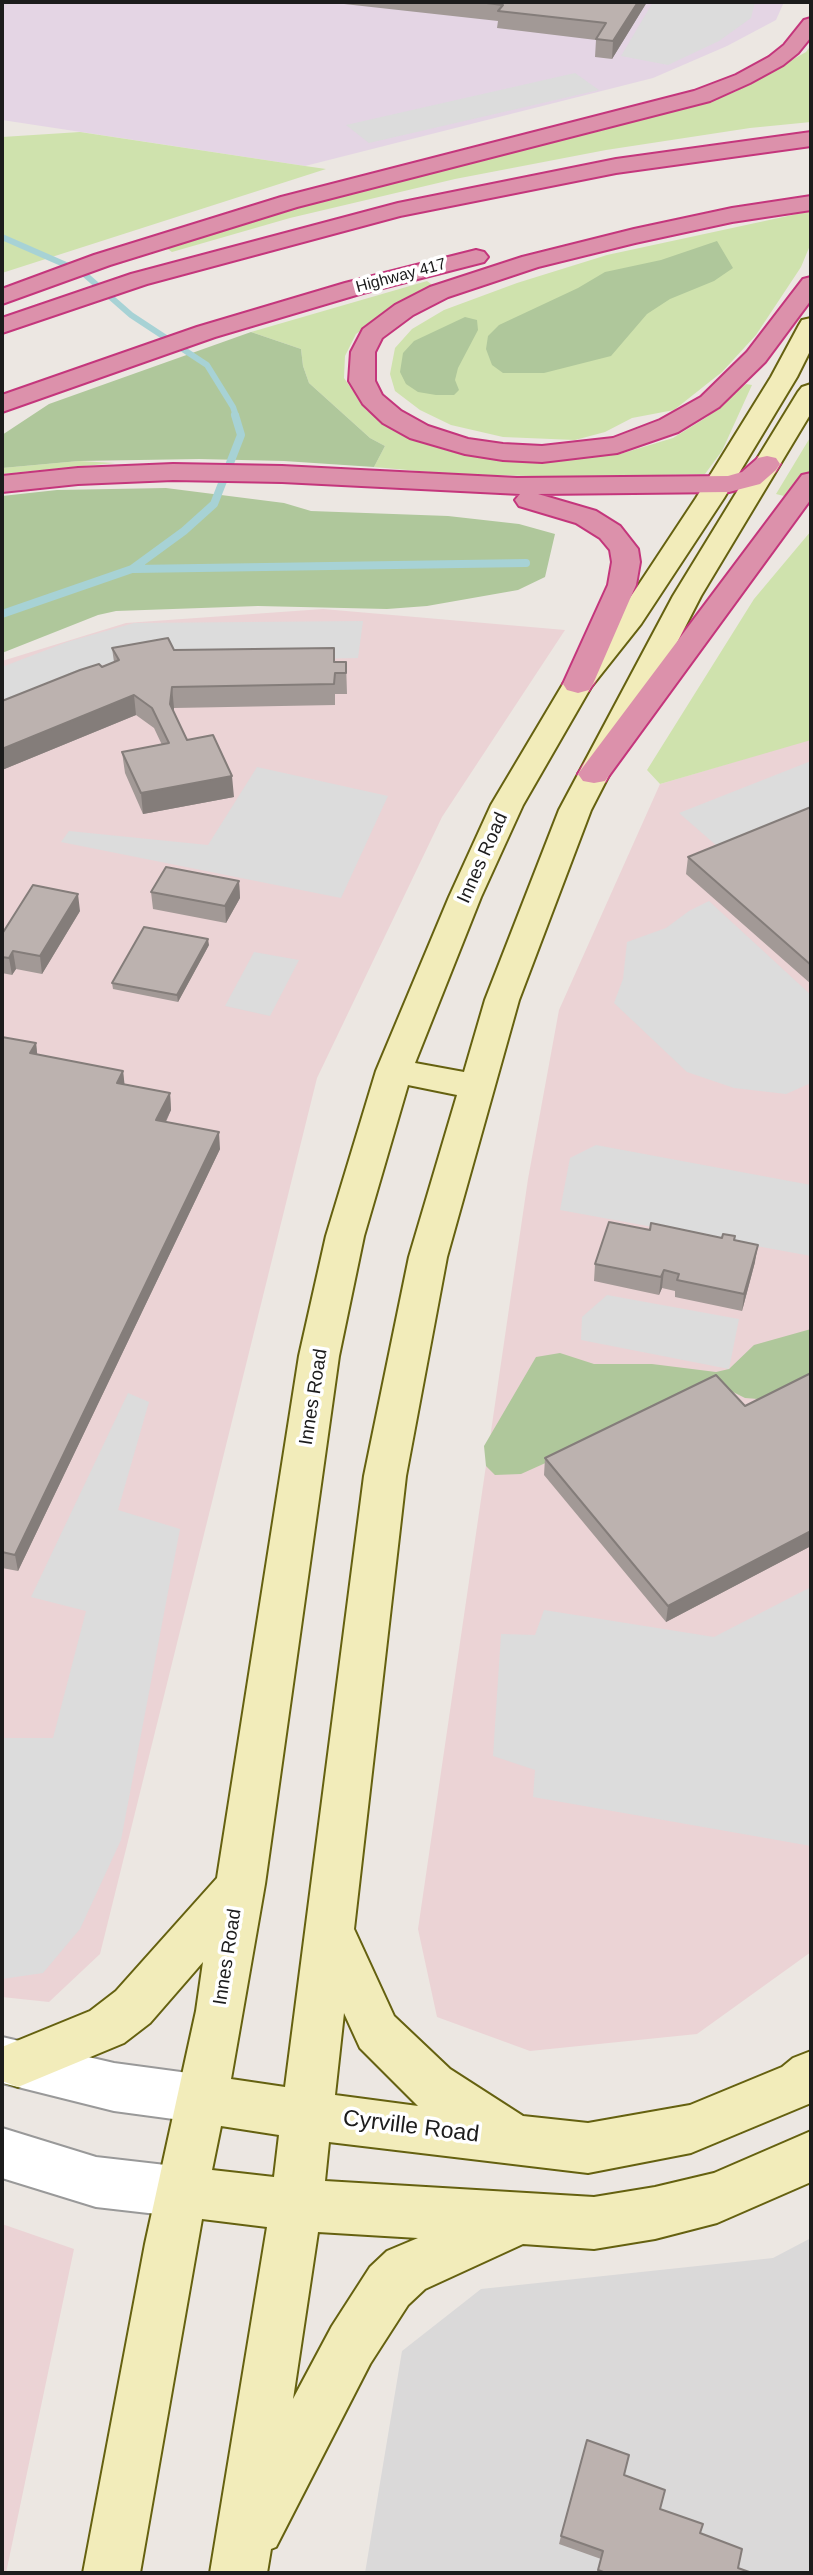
<!DOCTYPE html>
<style>
body{margin:0}
#map{position:relative;width:813px;height:2575px;overflow:hidden;background:#ece7e2;font-family:Helvetica,sans-serif}
canvas{display:block}
.frame{position:absolute;inset:0;border:4px solid #1c1c1c;pointer-events:none}
</style>
<div id="map">
<canvas width="813" height="2575"></canvas>
<div class="frame"></div>
</div>
<script>
const context = document.querySelector('canvas').getContext('2d');
context.lineJoin = 'round';
function fillPath(path, color) {
  context.fillStyle = color;
  context.fill(path, 'evenodd');
}
function toPath(rows) {
  const path = new Path2D();
  for (const r of rows) {
    path.moveTo(r[0], r[1]);
    for (let i = 2; i < r.length; i += 2) path.lineTo(r[i], r[i + 1]);
  }
  return path;
}
function strokePath(path, color, width, dash) {
  context.strokeStyle = color;
  context.lineWidth = width;
  context.lineCap = dash ? 'butt' : 'round';
  context.setLineDash(dash || []);
  context.stroke(path);
}
function label(font, color, halo, rows, align = 'center') {
  context.font = font + ' Helvetica,sans-serif';
  context.lineWidth = 7;
  context.setLineDash([]);
  context.textBaseline = 'middle';
  context.strokeStyle = halo;
  context.fillStyle = color;
  for (const [text, x, y, turn = 0] of rows) {
    context.save();
    context.translate(x, y);
    context.rotate((+turn || 0) * Math.PI / 180);
    context.textAlign = isNaN(turn) ? turn : align;
    if (halo) context.strokeText(text, 0, 0);
    context.fillText(text, 0, 0);
    context.restore();
  }
}
const residential = toPath([
 [811,2238,811,2573,365,2573,402,2351,481,2289,773,2258]
]);
const commercial = toPath([
 [323,609,565,630,442,817,317,1078,100,1954,49,2002,2,1997,2,661,126,623],
 [811,739,811,1952,697,2034,530,2051,437,2017,418,1929,528,1179,559,1010,660,784],
 [2,2224,74,2249,6,2573,2,2573]
]);
const industrial = toPath([
 [2,2,784,2,776,20,727,46,653,78,305,166,2,120]
]);
const grass = toPath([
 [811,45,811,122,750,128,606,150,455,179,290,218,172,252,165,247,326,199,675,111,735,92,806,52],
 [80,132,305,166,326,169,2,273,2,137],
 [811,211,811,243,801,267,756,335,722,372,674,410,632,418,605,432,575,440,503,437,451,425,420,410,395,391,390,374,395,348,412,329,444,310,517,283,607,255],
 [427,281,435,287,405,299,356,334,345,356,344,378,366,410,394,429,445,450,476,457,540,463,620,454,673,438,707,417,746,384,752,385,722,451,705,474,568,477,452,474,374,467,385,446,370,438,309,383,303,366,301,349,251,332],
 [811,436,811,469,788,497,776,494],
 [79,461,115,463,2,474,2,468],
 [811,531,811,740,660,784,647,770,754,599]
]);
const forest = toPath([
 [717,241,733,268,714,281,670,299,647,314,611,356,544,373,503,373,492,365,486,349,488,336,499,325,578,288,605,272,661,260],
 [465,317,477,320,478,330,458,368,455,380,459,390,454,395,436,395,418,392,406,384,400,372,403,353,414,341],
 [251,332,301,349,303,366,309,383,370,438,385,446,374,467,284,461,199,459,79,461,2,468,2,435,49,404],
 [166,488,284,503,311,511,448,516,519,524,555,534,545,577,518,590,427,606,387,609,258,606,116,611,98,615,2,653,2,496,57,490],
 [811,1329,811,1381,808,1383,758,1399,745,1398,723,1387,710,1389,521,1474,495,1475,486,1466,484,1446,536,1357,560,1353,594,1364,652,1364,716,1372,729,1369,754,1345]
]);
const parking = toPath([
 [653,2,755,2,751,18,719,41,668,65,621,56],
 [575,73,599,90,369,143,346,125],
 [363,621,358,658,187,662,174,650,103,665,90,676,2,713,2,667,67,642,134,623],
 [811,761,811,818,725,853,679,813],
 [257,767,388,796,341,898,61,842,69,831,208,845],
 [709,901,811,995,811,1083,786,1094,734,1088,687,1072,614,1003,623,979,627,942,666,928,689,911],
 [254,952,299,960,270,1016,225,1006],
 [596,1145,811,1185,811,1256,560,1210,570,1158],
 [607,1295,739,1319,729,1369,581,1340,582,1317],
 [128,1393,149,1402,118,1510,180,1529,121,1840,80,1929,43,1973,2,1979,2,1738,53,1738,86,1611,31,1597],
 [811,1587,811,1846,533,1797,535,1770,493,1756,501,1634,535,1635,544,1610,714,1637]
]);
const streamFar1 = toPath([
 [2,237,82,272,131,315,207,365,233,407,236,416]
]);
const stream = toPath([
 [134,569,526,563],
 [2,614,132,569,184,531,214,504,241,435,235,415]
]);
const minor = toPath([
 [2,2037,114,2063,203,2075,221,2082,228,2099,221,2116,203,2123,114,2111,2,2083,2,2037],
 [2,2128,96,2157,183,2167,201,2174,209,2192,201,2210,183,2217,96,2207,2,2178,2,2128]
]);
const secondary = toPath([
 [811,318,811,349,797,377,724,498,641,624,591,687,523,805,481,897,415,1063,464,1072,485,1000,559,810,673,596,798,392,802,387,811,384,811,413,701,596,591,810,519,1000,447,1257,406,1476,354,1929,394,2016,450,2069,523,2116,588,2123,690,2105,782,2067,793,2058,811,2051,811,2103,691,2153,588,2173,329,2142,325,2181,594,2197,655,2187,714,2173,811,2131,811,2182,717,2223,655,2239,594,2249,523,2244,425,2289,408,2305,370,2364,276,2547,271,2549,267,2573,210,2573,267,2227,202,2219,140,2573,83,2573,145,2244,196,2011,203,1962,150,2023,124,2043,18,2087,2,2081,2,2047,90,2011,116,1991,217,1878,299,1356,326,1236,376,1071,449,897,491,805,563,684,616,619,696,498,771,377,799,325,802,320,811,318],
 [408,1085,457,1095,409,1257,364,1476,285,2087,231,2079,265,1884,339,1356,364,1236,408,1085],
 [344,2013,360,2048,418,2106,335,2095,344,2013],
 [221,2126,279,2135,274,2177,212,2170,221,2126],
 [318,2232,418,2238,387,2251,370,2267,332,2326,293,2399,318,2232]
]);
const motorway = toPath([
 [811,18,811,37,798,53,783,65,750,83,710,101,297,207,110,265,2,304,2,289,94,255,281,197,694,91,736,75,769,57,784,45,804,20,811,18],
 [811,132,811,146,616,173,400,216,147,284,2,333,2,318,131,274,398,203,616,159,811,132],
 [811,196,811,210,732,222,635,243,538,267,448,297,413,315,382,338,375,352,375,381,382,395,401,411,428,426,468,439,503,444,542,446,613,438,660,420,701,397,747,352,803,279,811,277,811,300,765,362,719,407,678,432,617,453,542,462,503,460,465,454,410,438,383,423,363,404,349,381,351,352,363,329,395,305,430,287,522,257,634,229,732,208,811,196],
 [476,250,484,252,488,257,484,262,363,293,215,337,2,412,2,395,197,327,345,283,476,250],
 [767,456,776,458,780,464,776,470,760,484,729,492,538,494,596,511,620,526,638,549,640,562,636,585,593,684,589,690,578,693,567,690,563,684,608,585,612,562,610,550,600,538,576,523,519,506,515,500,520,494,282,482,173,480,78,484,2,492,2,476,78,468,173,464,282,466,517,478,728,476,742,472,758,458,767,456],
 [811,473,811,499,605,781,594,783,583,781,578,774,583,767,802,475,811,473]
]);
const wall = toPath([
 [326,2,647,2,612,59,595,57,596,40,497,28,498,21],
 [112,648,174,650,334,662,346,662,347,694,335,694,335,705,174,708,173,711,187,740,234,797,143,814,125,773,122,752,162,745,154,728,136,715,2,770,2,701,114,662],
 [811,807,811,984,686,874,688,857],
 [239,881,240,898,226,923,153,909,151,892],
 [80,911,42,974,16,969,12,975,2,973,2,934],
 [209,945,178,1002,113,989,112,983],
 [2,1037,36,1043,37,1055,123,1071,124,1084,170,1093,171,1110,166,1122,220,1149,18,1571,2,1568],
 [650,1230,734,1240,755,1262,742,1311,675,1297,675,1291,662,1288,659,1295,594,1281,595,1264],
 [811,1373,811,1546,666,1622,544,1475,545,1458,745,1406],
 [624,2475,660,2509,700,2533,738,2568,752,2573,597,2573,601,2559,559,2544,561,2536]
]);
const shadedWall = toPath([
 [638,2,647,2,612,59,613,41],
 [172,687,174,708,171,724,170,704],
 [134,695,136,715,2,770,2,749],
 [232,776,234,797,143,814,141,793],
 [239,881,240,898,226,923,225,906],
 [78,894,80,911,42,974,40,956],
 [208,939,209,945,178,1002,177,995],
 [13,951,16,969,12,975,9,958],
 [36,1043,38,1061,30,1053],
 [123,1071,125,1088,117,1083],
 [170,1093,171,1110,158,1137,156,1120],
 [219,1132,220,1149,18,1571,15,1555],
 [758,1245,755,1262,742,1311,744,1294],
 [664,1270,662,1288,659,1295,661,1277],
 [811,1531,811,1546,666,1622,668,1606]
]);
const building = toPath([
 [478,2,638,2,613,41,596,39,606,23,498,11,503,5,478,2],
 [168,638,174,650,334,648,334,662,346,662,346,673,335,673,334,684,172,687,170,704,187,740,213,735,232,776,141,793,122,752,169,743,152,708,134,695,2,749,2,701,80,670,99,664,102,667,119,660,112,648,168,638],
 [811,807,811,965,688,857,811,807],
 [166,867,239,881,225,906,151,892,166,867],
 [33,885,78,894,40,956,13,951,9,958,2,957,2,934,33,885],
 [144,927,208,939,177,995,112,983,144,927],
 [2,1037,36,1043,30,1053,123,1071,117,1083,170,1093,156,1120,219,1132,15,1555,2,1552,2,1037],
 [609,1222,650,1230,651,1223,722,1238,723,1234,735,1236,734,1240,758,1245,744,1294,677,1280,679,1274,664,1270,661,1277,595,1264,609,1222],
 [811,1373,811,1531,668,1606,545,1458,716,1375,745,1406,811,1373],
 [587,2440,629,2455,624,2475,665,2490,660,2509,703,2524,700,2533,742,2549,738,2568,752,2573,606,2573,598,2570,603,2551,561,2536,587,2440]
]);
const farStreetnames = [
 ["Highway 417",401,276,-15]
];
const streetNames = [
 ["Innes Road",483,858,-66],
 ["Innes Road",314,1397,-81],
 ["Innes Road",228,1957,-81]
];
const nearStreetnames = [
 ["Cyrville Road",411,2127,7]
];
fillPath(residential, '#dad9d9');
fillPath(commercial, '#ebd3d5');
fillPath(industrial, '#e4d5e4');
fillPath(grass, '#cfe2ad');
fillPath(forest, '#afc79b');
fillPath(parking, '#dcdcdc');
strokePath(streamFar1, '#a7d2d5', 6);
strokePath(stream, '#a7d2d5', 8);
strokePath(minor, '#999', 4);
strokePath(secondary, '#656110', 4);
strokePath(motorway, '#c4367c', 4);
fillPath(minor, '#fff');
fillPath(secondary, '#f2ecba');
fillPath(motorway, '#dc91ab');
fillPath(wall, '#a29996');
fillPath(shadedWall, '#847d7a');
fillPath(building, '#bcb2af');
strokePath(building, '#847d7a', 2);
label('16px', '#1c1c1c', '#fff', farStreetnames);
label('19px', '#1c1c1c', '#fff', streetNames);
label('23px', '#1c1c1c', '#fff', nearStreetnames);
</script>
